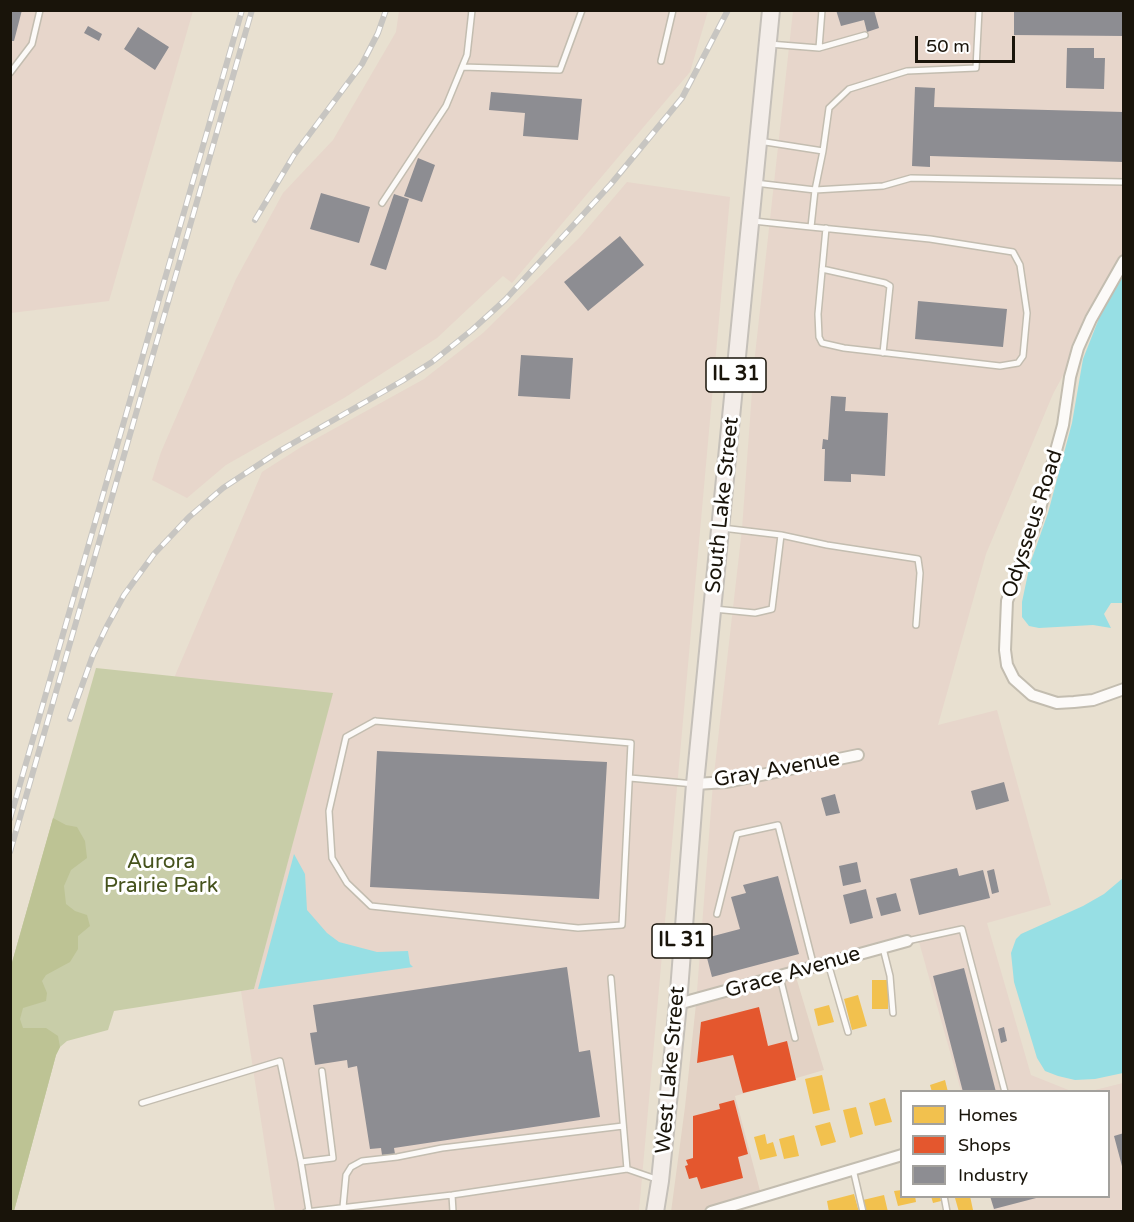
<!DOCTYPE html>
<style>
body{margin:0}
#map{position:relative;width:1134px;height:1222px;overflow:hidden;background:#e8e0d0;font-family:"Varela Round",sans-serif}
canvas{display:block}
.frame{position:absolute;inset:0;border:12px solid #19140a;pointer-events:none}
.legend{position:absolute;left:900px;top:1090px;width:210px;height:108px;box-sizing:border-box;background:#fff;border:2px solid #a3a19d;margin:0;padding:8px 10px;list-style:none;font-size:18px;color:#19140a}
.legend li{display:flex;align-items:center;gap:12px;height:30px}
.legend b{width:30px;border:2px solid #a3a19d}
.scale{position:absolute;left:915px;top:36px;width:100px;height:27px;box-sizing:border-box;border:3px solid #19140a;border-top:0;padding-left:8px;font-size:18px;line-height:21px;white-space:nowrap;color:#19140a;-webkit-text-stroke:4px #fff;paint-order:stroke}
</style>
<div id="map">
<canvas width="1134" height="1222"></canvas>
<div class="frame"></div>
<ul class="legend">
<li><b style="height:16px;background:#f2c14e"></b>Homes</li>
<li><b style="height:16px;background:#e4572e"></b>Shops</li>
<li><b style="height:16px;background:#8d8d92"></b>Industry</li>
</ul>
<div class="scale">50 m</div>
</div>
<script>
const context = document.querySelector('canvas').getContext('2d');
context.lineJoin = 'round';
function fillPath(path, color) {
  context.fillStyle = color;
  context.fill(path, 'evenodd');
}
function toPath(rows) {
  const path = new Path2D();
  for (const r of rows) {
    path.moveTo(r[0], r[1]);
    for (let i = 2; i < r.length; i += 2) path.lineTo(r[i], r[i + 1]);
  }
  return path;
}
function strokePath(path, color, width, dash) {
  context.strokeStyle = color;
  context.lineWidth = width;
  context.lineCap = dash ? 'butt' : 'round';
  context.setLineDash(dash || []);
  context.stroke(path);
}
function label(font, color, halo, rows, align = 'center') {
  context.font = font + ' "Varela Round",sans-serif';
  context.lineWidth = 6;
  context.setLineDash([]);
  context.textBaseline = 'middle';
  context.strokeStyle = halo;
  context.fillStyle = color;
  for (const [text, x, y, turn = 0] of rows) {
    context.save();
    context.translate(x, y);
    context.rotate((+turn || 0) * Math.PI / 180);
    context.textAlign = isNaN(turn) ? turn : align;
    if (halo) context.strokeText(text, 0, 0);
    context.fillText(text, 0, 0);
    context.restore();
  }
}
const commercial = toPath([
 [796,977,824,1070,735,1096,763,1202,729,1211,671,1212,685,1107,696,1004]
]);
const industrial = toPath([
 [10,11,193,11,109,301,11,313],
 [399,11,708,11,690,72,512,283,503,276,437,338,344,398,226,465,187,498,152,480,161,452,236,279,283,193,333,140,396,32],
 [793,11,1123,11,1123,264,1053,394,986,554,938,725,997,710,1051,905,987,923,1031,1075,1071,1091,961,1091,919,942,696,1004,713,783,742,529,754,364],
 [627,182,730,197,639,1211,275,1211,241,991,254,989,332,694,174,678,262,472,301,447,424,379,483,333,580,237],
 [1123,1083,1123,1211,994,1211,990,1197,1108,1196,1108,1092,1091,1091]
]);
const green = toPath([
 [96,668,333,693,254,989,114,1011,108,1030,67,1041,60,1047,56,1055,14,1211,11,1212,11,966]
]);
const forest = toPath([
 [53,818,66,825,77,827,85,841,87,858,71,870,64,886,66,904,75,911,87,915,90,926,78,936,78,949,70,962,46,975,42,981,47,993,46,1001,23,1008,20,1019,23,1028,46,1028,58,1036,60,1047,56,1055,14,1211,11,1211,11,966]
]);
const water = toPath([
 [1123,274,1123,603,1111,603,1104,614,1111,628,1093,625,1039,628,1029,626,1022,617,1022,602,1030,564,1048,513,1072,423,1083,359,1105,303],
 [294,854,305,874,307,910,327,933,339,942,377,952,408,951,410,964,413,967,258,989],
 [1123,878,1123,1073,1095,1079,1075,1080,1058,1076,1045,1071,1037,1058,1014,982,1011,953,1016,939,1021,934,1083,906,1104,894]
]);
const homes = toPath([
 [872,980,889,980,888,1009,872,1009],
 [858,995,867,1026,852,1030,844,999],
 [829,1005,834,1022,818,1026,814,1009],
 [822,1075,830,1110,813,1114,805,1079],
 [945,1080,948,1092,932,1092,930,1085],
 [885,1098,892,1122,875,1126,869,1103],
 [856,1107,863,1134,850,1138,843,1110],
 [830,1122,836,1142,821,1146,815,1126],
 [765,1134,767,1144,773,1142,777,1156,760,1160,754,1137],
 [794,1135,799,1156,784,1159,779,1139],
 [902,1190,902,1196,915,1196,916,1202,898,1206,894,1191],
 [854,1194,859,1212,829,1212,827,1201],
 [884,1195,888,1212,865,1212,863,1200],
 [931,1196,940,1196,941,1201,933,1203],
 [961,1196,970,1196,973,1210,959,1212,955,1198]
]);
const shops = toPath([
 [759,1007,768,1046,787,1041,796,1080,743,1093,733,1055,697,1063,701,1022],
 [734,1100,748,1154,738,1157,743,1178,701,1189,697,1177,689,1179,685,1166,688,1165,686,1160,693,1158,693,1116,720,1109,719,1104]
]);
const industry = toPath([
 [10,10,22,10,14,41,10,41],
 [836,10,874,10,879,28,867,32,864,20,841,26],
 [1014,10,1124,10,1124,36,1014,35],
 [88,26,102,34,99,41,84,33],
 [138,27,169,47,155,70,124,49],
 [1067,48,1094,48,1094,58,1105,58,1104,89,1066,88],
 [915,87,935,88,934,107,1124,112,1124,162,930,156,930,167,912,166],
 [491,92,582,99,578,140,523,136,525,113,489,110],
 [418,158,435,165,422,202,404,196],
 [321,193,370,207,359,243,310,229],
 [394,194,409,199,386,270,370,265],
 [620,236,644,265,588,311,564,282],
 [918,301,1007,309,1003,347,915,339],
 [521,355,573,358,570,399,518,396],
 [831,396,846,397,845,411,888,413,885,476,851,474,851,482,824,481,825,449,822,449,823,439,828,440],
 [377,751,607,762,599,899,370,887],
 [1004,782,1009,801,976,810,971,791],
 [835,794,840,813,826,816,821,798],
 [857,862,861,882,843,886,839,866],
 [957,868,959,876,983,870,990,898,919,915,910,879],
 [994,869,999,892,992,894,987,871],
 [778,876,799,954,712,977,702,939,740,929,731,897,746,893,743,885],
 [866,889,873,918,850,924,843,895],
 [896,893,901,911,881,916,876,898],
 [567,967,579,1052,590,1050,600,1117,394,1148,395,1154,382,1155,381,1148,370,1149,357,1066,348,1068,347,1060,315,1065,310,1033,317,1032,313,1005],
 [964,968,996,1092,963,1092,933,976],
 [1004,1027,1007,1041,1001,1043,998,1029],
 [1124,1133,1124,1170,1123,1170,1114,1136],
 [990,1196,1040,1196,1040,1197,994,1209]
]);
const lane = toPath([
 [769,44,819,48,865,35],
 [819,48,822,10],
 [661,61,673,10],
 [462,67,560,70,582,10],
 [10,73,32,44,40,10],
 [759,141,823,151,829,108,849,89,907,71,976,68,979,10],
 [755,183,815,190,823,151],
 [382,203,446,106,467,55,472,10],
 [753,221,811,227,815,190,883,186,911,178,1124,182],
 [811,227,930,239,1013,252,1020,265,1027,313,1023,356,1018,363,1000,366,844,348,822,343,819,337,818,314,826,228],
 [822,269,885,283,890,286,883,353],
 [722,528,781,535,827,545,918,559,920,573,916,625],
 [714,609,755,613,772,609,781,535],
 [375,721,631,743,622,925,578,928,371,906,347,883,332,858,329,811,346,737,375,721],
 [630,778,694,784],
 [717,914,737,834,778,825,814,967],
 [907,941,962,929,1005,1092],
 [883,948,890,976,893,1013],
 [828,963,848,1032],
 [780,977,795,1038],
 [611,978,627,1169],
 [142,1103,280,1061,301,1162],
 [853,1169,863,1212],
 [452,1195,453,1212],
 [944,1196,947,1212],
 [343,1207,346,1175,351,1167,362,1161,397,1157,442,1148,623,1126],
 [309,1211,301,1162,333,1158,322,1071],
 [306,1212,452,1195,627,1169,659,1180]
]);
const street = toPath([
 [1124,261,1091,319,1078,348,1070,377,1063,425,1038,516,1007,601,1005,650,1007,665,1014,679,1032,695,1057,703,1074,702,1093,700,1124,689],
 [695,784,727,782,858,755],
 [678,1004,907,941],
 [711,1212,902,1155]
]);
const primary = toPath([
 [655,1212,660,1181,678,1004,695,784,771,10]
]);
const rail = toPath([
 [255,220,294,155,362,64,378,33,386,10],
 [70,719,93,655,107,626,124,595,154,554,189,517,223,488,281,450,402,381,432,362,472,330,505,300,611,184,682,98,728,10],
 [10,819,242,10],
 [10,852,252,10]
]);
const shields = [
 [736,375,60],
 [682,941,60]
];
const shieldNames = [
 ["IL 31",736,375],
 ["IL 31",682,941]
];
const streetNames = [
 ["South Lake Street",723,505,-84],
 ["Odysseus Road",1033,524,-72],
 ["Gray Avenue",777,770,-10],
 ["Grace Avenue",793,973,-16],
 ["West Lake Street",671,1070,-85]
];
const parkNames = [
 ["Aurora",161,862],
 ["Prairie Park",161,886]
];
fillPath(commercial, '#e3d2c5');
fillPath(industrial, '#e7d6cb');
fillPath(green, '#c8cda8');
fillPath(forest, '#bdc394');
fillPath(water, '#97dfe4');
fillPath(homes, '#f2c14e');
fillPath(shops, '#e4572e');
fillPath(industry, '#8d8d92');
strokePath(lane, '#c3bdb0', 8);
strokePath(street, '#c3bdb0', 14);
strokePath(primary, '#c5c0b9', 20);
strokePath(lane, '#fcfaf8', 5);
strokePath(street, '#fcfaf8', 10);
strokePath(primary, '#f3ede9', 16);
strokePath(rail, '#c7c5c1', 6);
strokePath(rail, '#fff', 4, [11]);
for (const [x, y, w] of shields) {
  const box = new Path2D();
  box.roundRect(x - w / 2, y - 17, w, 34, 4.5);
  context.fillStyle = '#fff';
  context.fill(box);
  strokePath(box, '#19140a', 1.5);
}
label('bold 20px', '#19140a', null, shieldNames);
label('21px', '#19140a', '#fff', streetNames);
label('21px', '#45521c', '#fff', parkNames);
</script>
